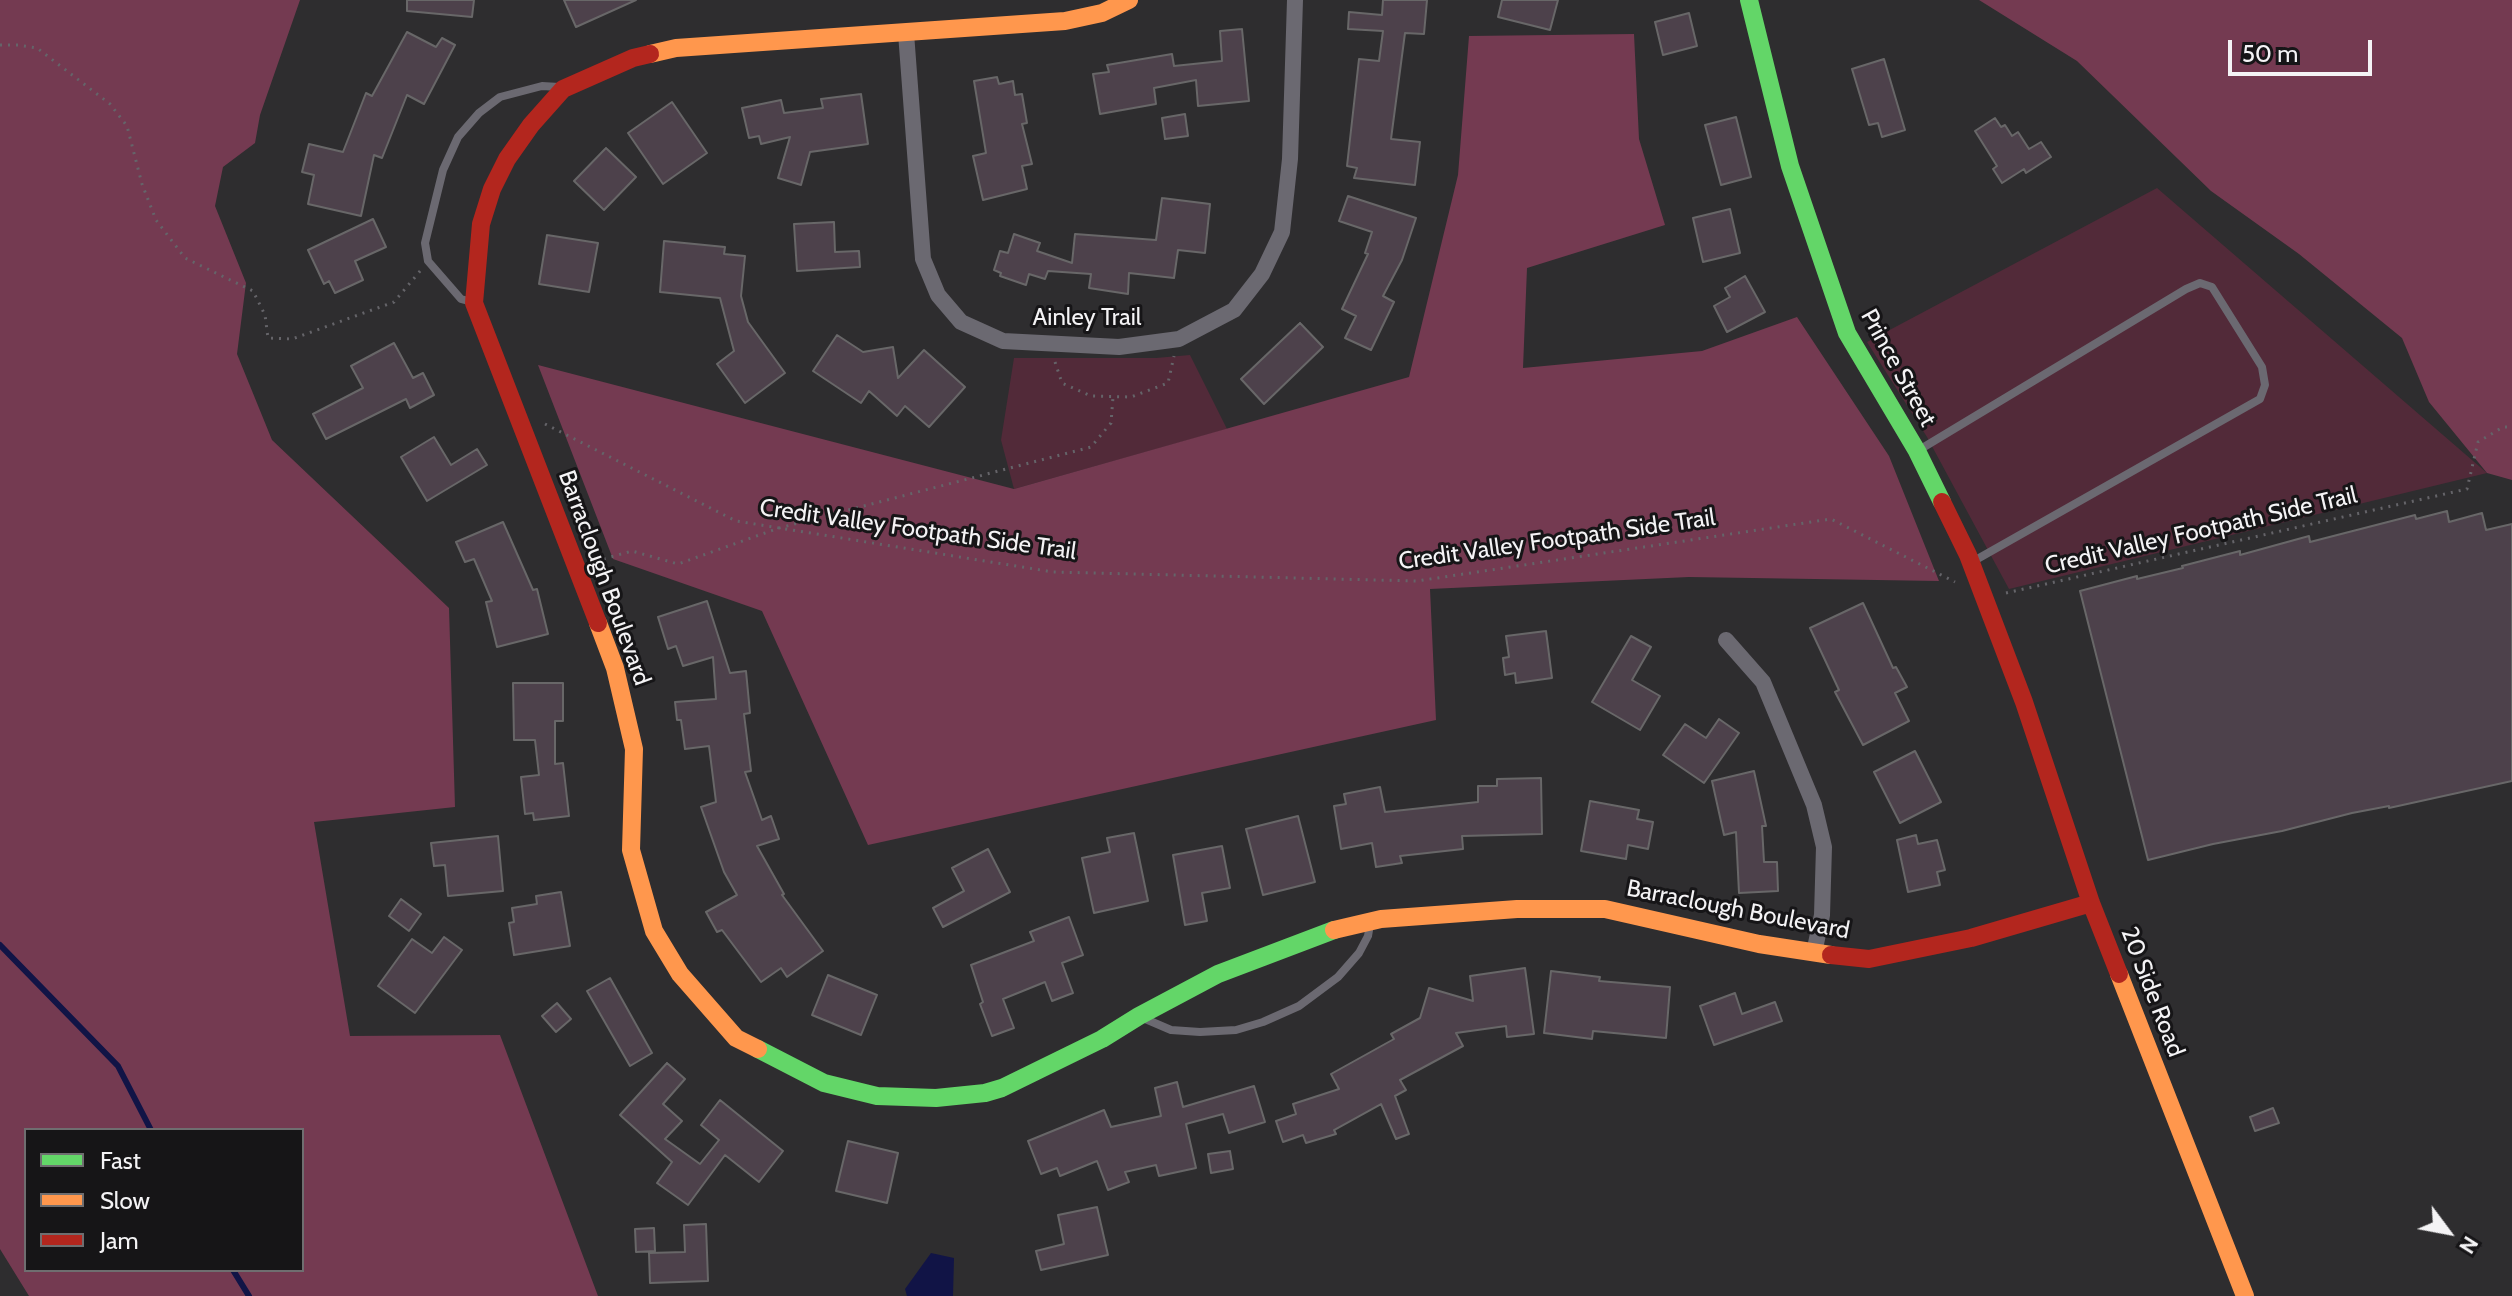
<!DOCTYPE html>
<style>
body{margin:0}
#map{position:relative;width:2512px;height:1296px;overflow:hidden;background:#2e2d2f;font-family:Cabin,sans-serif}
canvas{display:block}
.legend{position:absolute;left:24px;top:1128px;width:280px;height:144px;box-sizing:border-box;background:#161517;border:2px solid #6f6e70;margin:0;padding:10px 14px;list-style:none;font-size:24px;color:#f4f3f5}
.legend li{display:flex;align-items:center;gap:16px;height:40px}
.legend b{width:40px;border:2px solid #6f6e70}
.north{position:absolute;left:2408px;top:1192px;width:80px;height:80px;-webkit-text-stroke:6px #161517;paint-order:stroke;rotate:122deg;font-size:22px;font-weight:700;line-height:32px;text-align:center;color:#f4f3f5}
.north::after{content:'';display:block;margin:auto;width:28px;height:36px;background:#f4f3f5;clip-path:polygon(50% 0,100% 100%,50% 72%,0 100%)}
.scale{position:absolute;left:2228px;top:40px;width:144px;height:36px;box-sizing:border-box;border:4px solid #f4f3f5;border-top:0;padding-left:10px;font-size:24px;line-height:28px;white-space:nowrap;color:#f4f3f5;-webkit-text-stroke:6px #161517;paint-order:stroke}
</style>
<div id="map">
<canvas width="2512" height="1296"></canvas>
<ul class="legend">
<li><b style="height:10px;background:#63d668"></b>Fast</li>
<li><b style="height:10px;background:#ff974d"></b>Slow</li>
<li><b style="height:10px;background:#b3261e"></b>Jam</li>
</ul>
<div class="north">N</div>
<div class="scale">50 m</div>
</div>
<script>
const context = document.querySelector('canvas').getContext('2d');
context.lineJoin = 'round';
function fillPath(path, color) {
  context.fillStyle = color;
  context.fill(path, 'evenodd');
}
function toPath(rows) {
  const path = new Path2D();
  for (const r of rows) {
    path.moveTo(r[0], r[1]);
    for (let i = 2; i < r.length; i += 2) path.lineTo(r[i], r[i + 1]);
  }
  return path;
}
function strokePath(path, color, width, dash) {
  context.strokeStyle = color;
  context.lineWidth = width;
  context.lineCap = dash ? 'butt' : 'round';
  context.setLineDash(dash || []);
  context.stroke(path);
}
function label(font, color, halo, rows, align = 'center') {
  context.font = font + ' Cabin,sans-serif';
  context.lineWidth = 6;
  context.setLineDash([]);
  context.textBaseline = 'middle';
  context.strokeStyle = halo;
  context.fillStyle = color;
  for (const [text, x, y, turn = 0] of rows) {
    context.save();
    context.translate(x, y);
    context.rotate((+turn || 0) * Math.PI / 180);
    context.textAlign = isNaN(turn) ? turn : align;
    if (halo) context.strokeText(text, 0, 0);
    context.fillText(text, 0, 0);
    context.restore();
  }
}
const green = toPath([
 [2157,188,2487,473,2009,589,1927,437,1867,342],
 [1190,355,1227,429,1014,489,1001,440,1014,358,1156,358]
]);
const forest = toPath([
 [0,0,300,0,260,115,255,143,223,167,215,206,246,283,237,354,272,440,449,608,455,807,314,822,350,1036,500,1035,598,1296,29,1296,0,1249],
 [26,1130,302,1130,302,1270,26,1270],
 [1979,0,2512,0,2512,480,2487,473,2429,402,2402,338,2299,254,2211,191,2077,61],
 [1634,34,1639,139,1665,225,1527,268,1523,368,1702,351,1797,317,1889,456,1939,581,1689,577,1430,589,1436,720,868,845,762,611,613,559,538,365,1014,489,1409,377,1458,175,1469,36]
]);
const water = toPath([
 [931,1253,954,1258,953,1296,907,1296,905,1289]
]);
const stream = toPath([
 [0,945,118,1066,151,1130],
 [233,1270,249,1296]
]);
const building = toPath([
 [407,0,474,0,472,17,407,11,407,0],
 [564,0,636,0,576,27,564,0],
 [1383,0,1427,0,1424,34,1405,33,1391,139,1420,142,1415,185,1354,178,1357,168,1347,166,1359,59,1379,61,1383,31,1348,29,1349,12,1382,15,1383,0],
 [1502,0,1558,0,1550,30,1498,17,1502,0],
 [1689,13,1697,46,1663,55,1655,22,1689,13],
 [1242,29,1249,101,1198,106,1196,80,1154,88,1156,104,1100,114,1093,74,1109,72,1107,65,1172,54,1174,66,1222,61,1220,31,1242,29],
 [407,32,436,47,442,38,455,45,424,104,407,95,382,158,374,155,361,216,308,204,314,175,302,172,309,144,343,152,366,93,372,96,407,32],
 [1884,59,1905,130,1882,137,1878,123,1869,125,1852,69,1884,59],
 [997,77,999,84,1013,81,1015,95,1022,94,1027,123,1022,124,1032,164,1022,166,1027,189,983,200,973,156,986,153,974,81,997,77],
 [861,94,868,144,810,152,801,185,778,178,790,137,761,144,759,136,749,138,742,108,781,100,784,113,823,108,821,99,861,94],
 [672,102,707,153,663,184,628,133,672,102],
 [1185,114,1188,136,1165,139,1162,118,1185,114],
 [1736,117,1751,177,1721,185,1705,125,1736,117],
 [1995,118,2001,127,2005,125,2012,136,2018,132,2029,149,2041,142,2051,157,2026,173,2024,169,2002,183,1993,169,1997,166,1975,131,1995,118],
 [606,148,636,177,604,210,574,181,606,148],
 [1348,196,1416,218,1402,260,1383,296,1394,302,1371,350,1345,338,1356,316,1342,309,1368,254,1365,253,1372,232,1339,221,1348,196],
 [1162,198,1210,204,1205,253,1178,250,1174,278,1129,273,1128,294,1089,288,1091,274,1048,271,1045,279,1029,274,1026,285,1000,276,1001,273,994,270,1000,251,1008,253,1014,234,1040,243,1037,251,1072,263,1075,234,1156,240,1162,198],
 [1730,209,1740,253,1703,262,1693,218,1730,209],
 [373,219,386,247,355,261,363,280,335,293,329,281,324,284,308,250,373,219],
 [834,222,835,252,859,251,860,267,797,271,794,224,834,222],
 [547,235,598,243,589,292,539,284,547,235],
 [664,241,725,247,724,254,745,256,741,296,748,322,785,373,745,403,717,364,734,351,720,298,660,292,664,241],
 [1745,276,1765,312,1727,332,1714,306,1730,297,1725,288,1745,276],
 [1300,323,1323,347,1264,404,1241,379,1300,323],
 [837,335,863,352,893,347,898,378,924,350,965,387,929,427,905,406,897,416,869,391,861,403,813,371,837,335],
 [394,343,413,378,423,373,434,395,410,408,406,399,326,439,313,414,363,388,351,366,394,343],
 [434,437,451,465,477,449,487,465,427,501,401,457,434,437],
 [2447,511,2449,522,2482,513,2486,530,2512,524,2512,781,2389,808,2389,806,2352,813,2282,831,2213,844,2148,860,2080,591,2137,576,2137,579,2183,568,2182,566,2240,551,2240,555,2309,536,2310,542,2415,515,2416,519,2447,511],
 [503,522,533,590,537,589,548,634,497,647,486,602,492,601,474,559,465,562,456,542,503,522],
 [707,601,730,673,746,671,750,713,744,714,751,771,745,772,762,820,771,816,779,839,757,846,784,894,782,895,823,951,787,977,781,968,761,982,722,930,717,932,706,912,737,895,724,872,701,807,716,802,709,746,685,749,681,720,677,720,675,702,716,699,713,657,683,666,676,646,668,649,658,617,707,601],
 [1863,603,1893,668,1896,667,1907,687,1895,693,1909,721,1863,745,1835,692,1839,690,1810,628,1863,603],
 [1546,631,1552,678,1516,683,1515,673,1505,675,1503,658,1509,657,1506,636,1546,631],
 [1631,636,1651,647,1632,680,1660,696,1640,730,1592,702,1631,636],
 [513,683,563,683,563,721,555,721,555,764,563,763,569,816,534,820,533,813,525,814,521,777,539,775,535,740,514,740,513,683],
 [1719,719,1739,733,1704,783,1663,755,1685,724,1706,738,1719,719],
 [1915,751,1941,802,1900,823,1874,772,1915,751],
 [1754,771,1766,826,1762,826,1764,862,1777,862,1778,891,1739,893,1736,832,1724,835,1712,781,1754,771],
 [1541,778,1542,834,1462,836,1463,849,1400,856,1402,863,1376,867,1372,843,1341,849,1334,806,1346,804,1344,794,1380,787,1385,812,1478,802,1478,786,1497,786,1497,779,1541,778],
 [1590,801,1639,810,1637,819,1653,822,1648,849,1628,845,1626,859,1581,851,1590,801],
 [1298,816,1315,882,1263,895,1246,829,1298,816],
 [1134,833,1148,901,1094,913,1082,858,1110,852,1107,838,1134,833],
 [1916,835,1918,844,1937,840,1945,870,1937,872,1940,885,1908,892,1897,840,1916,835],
 [498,836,503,891,448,896,445,865,434,866,431,843,498,836],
 [1222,846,1230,888,1202,893,1207,921,1185,925,1173,855,1222,846],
 [988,849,1010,892,943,927,933,908,964,891,952,868,988,849],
 [561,892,570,946,514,955,509,923,514,922,512,908,537,904,536,896,561,892],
 [401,899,421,914,409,931,389,916,401,899],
 [1069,917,1083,955,1062,963,1073,993,1052,1001,1045,982,1003,999,1014,1028,992,1036,980,1004,983,1002,971,965,1034,941,1030,932,1069,917],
 [444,937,462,950,415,1013,378,986,412,939,432,953,444,937],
 [1525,968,1534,1034,1507,1037,1506,1026,1456,1033,1463,1046,1400,1080,1406,1090,1395,1096,1409,1134,1396,1139,1381,1104,1334,1130,1336,1134,1306,1143,1303,1135,1283,1142,1276,1121,1296,1114,1293,1104,1339,1089,1331,1074,1394,1039,1391,1034,1420,1018,1429,988,1473,1001,1470,976,1525,968],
 [1551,971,1600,977,1599,981,1670,987,1666,1038,1593,1031,1592,1039,1544,1033,1551,971],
 [828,975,877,995,861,1035,812,1015,828,975],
 [610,978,652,1053,630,1066,587,991,610,978],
 [1735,993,1742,1014,1775,1002,1782,1021,1714,1045,1700,1006,1735,993],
 [557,1003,571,1019,556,1032,542,1016,557,1003],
 [667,1063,685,1079,663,1104,682,1121,665,1139,700,1164,719,1140,701,1125,720,1100,783,1151,759,1182,725,1155,688,1205,657,1183,672,1162,620,1115,667,1063],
 [1177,1082,1183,1107,1254,1086,1265,1122,1229,1133,1223,1114,1186,1124,1196,1168,1159,1176,1156,1165,1125,1172,1129,1182,1108,1190,1097,1161,1060,1176,1057,1168,1041,1174,1028,1141,1104,1110,1111,1127,1161,1116,1155,1088,1177,1082],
 [2273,1108,2279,1123,2255,1131,2250,1117,2273,1108],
 [848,1141,898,1153,887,1203,836,1191,848,1141],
 [1230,1151,1233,1169,1211,1173,1208,1154,1230,1151],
 [1097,1207,1108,1255,1041,1270,1036,1251,1064,1244,1058,1215,1097,1207],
 [706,1224,708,1281,650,1283,649,1253,685,1252,684,1225,706,1224],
 [654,1228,655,1251,636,1252,635,1229,654,1228]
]);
const path = toPath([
 [0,45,18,45,37,48,110,104,127,126,142,184,156,220,185,258,253,291,265,315,268,338,292,339,394,302,421,270],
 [1055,362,1062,383,1091,396,1131,397,1168,383,1174,356],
 [545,424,736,521,1053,572,1417,581,1831,519,1955,582],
 [596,561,632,551,678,564,779,528,1091,447,1111,423,1113,397],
 [2006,593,2467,489,2478,442,2503,427,2512,427]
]);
const lane = toPath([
 [472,302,461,299,428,261,425,243,443,170,458,137,479,113,500,97,542,86,559,87],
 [1919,450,2186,289,2200,283,2212,287,2262,367,2265,385,2260,399,1972,562],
 [1143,1018,1171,1030,1200,1032,1236,1030,1263,1022,1299,1006,1338,977,1359,953,1368,936,1370,924]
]);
const street = toPath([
 [906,33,923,259,938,295,961,322,1003,341,1119,347,1179,339,1234,310,1262,274,1282,232,1290,159,1295,0],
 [1726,640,1763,682,1814,805,1824,847,1822,915,1814,953]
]);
const fast = toPath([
 [1749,0,1790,166,1847,333,1917,451,1942,502],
 [758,1049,824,1083,877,1096,936,1098,985,1093,1002,1088,1102,1039,1139,1016,1218,974,1334,930]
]);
const slow = toPath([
 [650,54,676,48,1065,21,1102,13,1129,0],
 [598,623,615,668,634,749,631,850,654,931,680,974,736,1038,758,1049],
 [1334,930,1381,919,1517,909,1605,909,1759,944,1831,955],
 [2119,974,2245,1296]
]);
const jam = toPath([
 [1942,502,1968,555,2024,702,2091,903,2119,974],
 [598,623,474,303,481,224,492,189,507,159,531,125,563,89,633,58,650,54],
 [1831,955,1869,959,1971,938,2091,903]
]);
const streetNames = [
 ["Ainley Trail",1087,318],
 ["Prince Street",1898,368,61],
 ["Credit Valley Footpath Side Trail",918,530,8],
 ["Credit Valley Footpath Side Trail",2201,531,-13],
 ["Credit Valley Footpath Side Trail",1557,540,-8],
 ["Barraclough Boulevard",604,578,70],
 ["Barraclough Boulevard",1738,910,11],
 ["20 Side Road",2152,992,69]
];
fillPath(green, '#522a39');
fillPath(forest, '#743a51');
fillPath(water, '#111446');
strokePath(stream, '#111446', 6);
fillPath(building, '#4d414b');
strokePath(building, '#686768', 2);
strokePath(path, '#656469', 3, [2, 6]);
strokePath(lane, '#6b6971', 8);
strokePath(street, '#6b6971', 16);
strokePath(fast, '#63d668', 18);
strokePath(slow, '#ff974d', 18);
strokePath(jam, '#b3261e', 18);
label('24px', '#f4f3f5', '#161517', streetNames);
</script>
